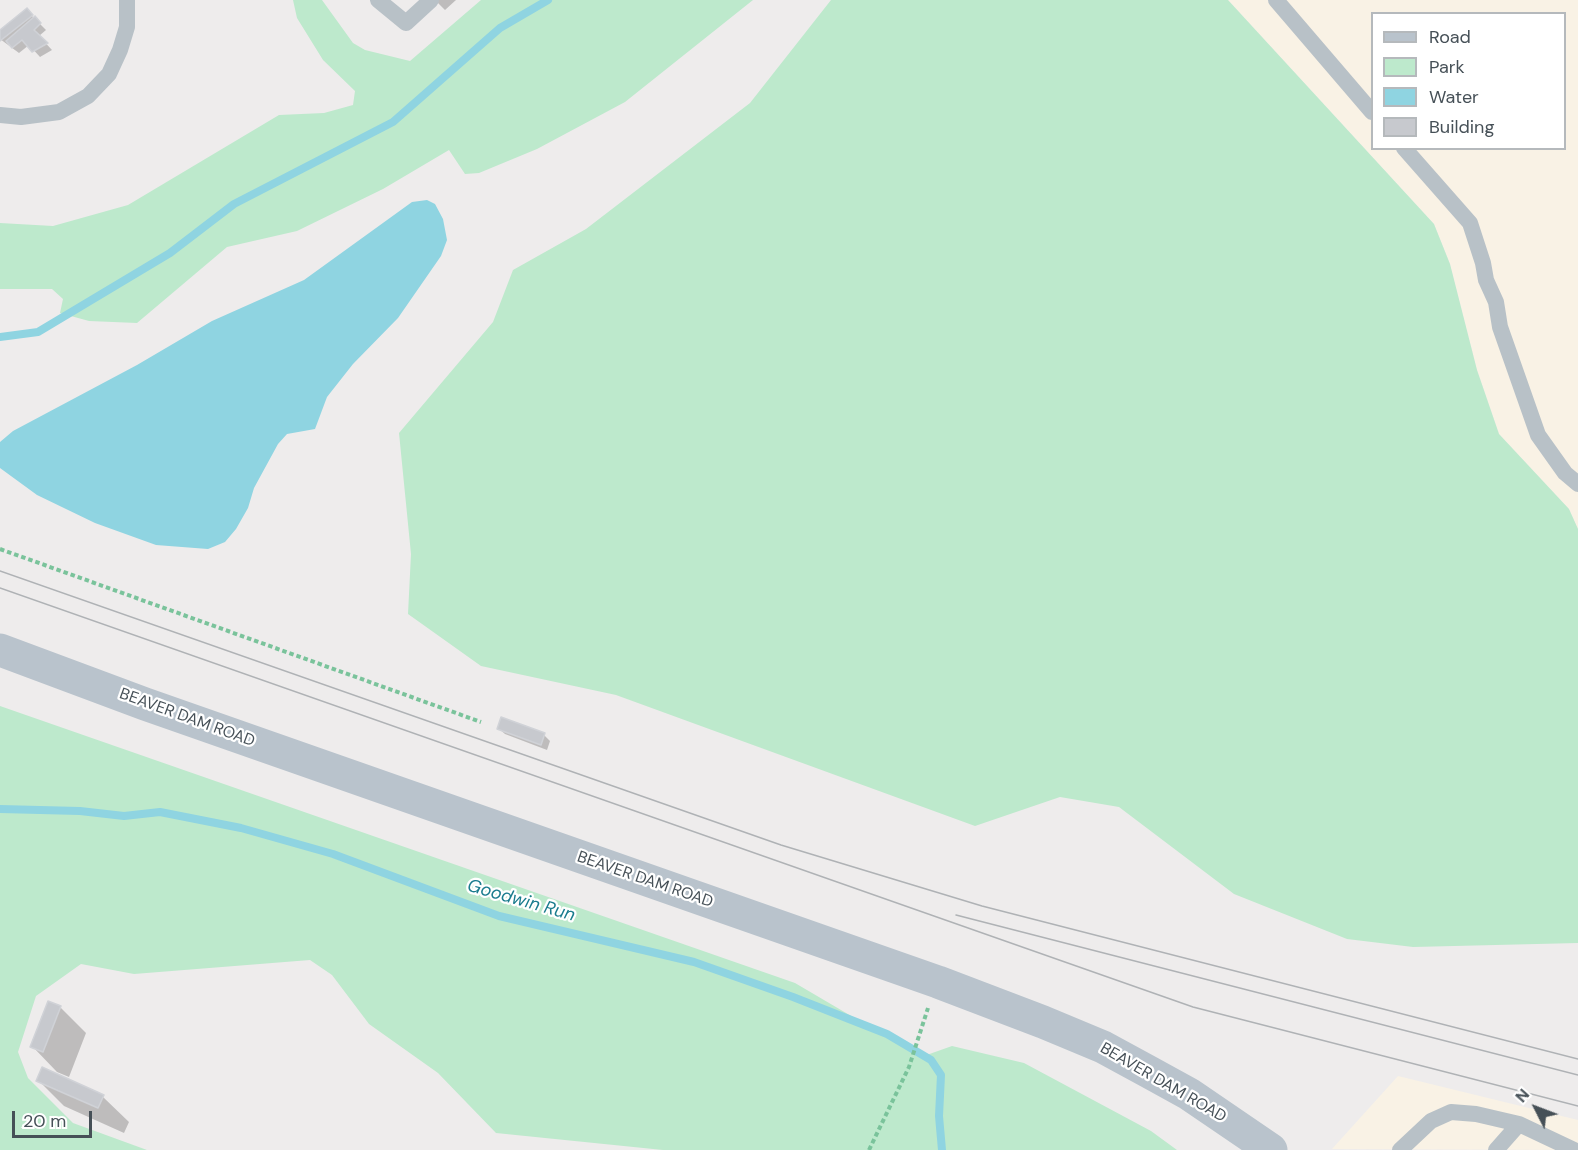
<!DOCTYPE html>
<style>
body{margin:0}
#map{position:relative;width:1578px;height:1150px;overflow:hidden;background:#eeecec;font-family:"DM Sans",sans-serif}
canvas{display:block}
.legend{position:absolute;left:1371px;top:12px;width:195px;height:138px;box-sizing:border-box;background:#fff;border:2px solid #b5b9bc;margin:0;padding:8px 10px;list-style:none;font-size:18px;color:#465057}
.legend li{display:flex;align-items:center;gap:12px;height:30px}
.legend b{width:30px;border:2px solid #b5b9bc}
.north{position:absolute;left:1506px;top:1078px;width:60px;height:60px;-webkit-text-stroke:4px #fff;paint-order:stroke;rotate:312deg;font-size:16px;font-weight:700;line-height:24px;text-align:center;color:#465057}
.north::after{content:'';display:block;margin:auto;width:21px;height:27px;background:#465057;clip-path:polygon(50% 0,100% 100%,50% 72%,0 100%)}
.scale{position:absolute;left:12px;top:1111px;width:80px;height:27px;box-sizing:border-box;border:3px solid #465057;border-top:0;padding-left:8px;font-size:18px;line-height:21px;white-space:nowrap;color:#465057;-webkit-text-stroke:4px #fff;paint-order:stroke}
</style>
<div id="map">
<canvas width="1578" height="1150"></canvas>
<ul class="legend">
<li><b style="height:8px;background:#b9c3cc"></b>Road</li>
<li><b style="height:16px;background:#bde9cc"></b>Park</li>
<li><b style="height:16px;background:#8fd4e1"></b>Water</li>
<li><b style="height:16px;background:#c7c9ce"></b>Building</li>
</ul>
<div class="north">N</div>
<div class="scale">20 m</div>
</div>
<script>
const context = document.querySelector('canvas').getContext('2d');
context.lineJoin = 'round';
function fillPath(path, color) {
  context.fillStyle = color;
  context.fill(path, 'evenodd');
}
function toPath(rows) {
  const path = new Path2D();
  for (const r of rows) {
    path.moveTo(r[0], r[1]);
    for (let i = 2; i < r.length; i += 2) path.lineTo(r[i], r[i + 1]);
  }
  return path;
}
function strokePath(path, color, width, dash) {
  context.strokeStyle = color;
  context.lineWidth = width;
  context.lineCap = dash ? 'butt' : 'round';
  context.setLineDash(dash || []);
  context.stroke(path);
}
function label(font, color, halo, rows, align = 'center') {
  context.font = font + ' "DM Sans",sans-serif';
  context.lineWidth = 4.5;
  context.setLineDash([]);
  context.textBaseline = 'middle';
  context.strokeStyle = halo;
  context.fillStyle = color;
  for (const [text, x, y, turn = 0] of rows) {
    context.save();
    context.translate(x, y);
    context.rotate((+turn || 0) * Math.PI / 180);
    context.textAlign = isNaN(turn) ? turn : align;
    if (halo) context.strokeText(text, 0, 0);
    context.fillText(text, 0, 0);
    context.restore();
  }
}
const commercial = toPath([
 [1228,0,1578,0,1578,529,1569,509,1499,434,1477,370,1450,264,1434,224],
 [1372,14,1564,14,1564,148,1372,148],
 [1398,1076,1578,1120,1578,1150,1332,1149]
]);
const green = toPath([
 [293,0,322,0,353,43,365,50,410,61,481,0,753,0,625,102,537,149,479,173,465,174,449,150,383,189,297,231,227,247,137,323,89,321,60,313,63,299,52,289,0,289,0,223,53,226,128,205,279,115,324,113,353,105,355,91,323,60,297,18],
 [831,0,1228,0,1434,224,1450,264,1477,370,1499,434,1569,509,1578,529,1578,943,1413,947,1347,939,1234,894,1119,807,1060,797,975,826,616,695,481,666,408,614,411,554,399,433,493,322,513,270,586,229,750,103],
 [0,706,795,983,921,1057,952,1046,1024,1063,1151,1131,1177,1150,663,1150,496,1133,438,1073,369,1024,332,975,310,960,134,974,81,964,36,996,18,1052,28,1078,73,1123,147,1150,0,1150]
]);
const water = toPath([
 [427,200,435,204,443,219,447,240,441,256,398,318,353,364,327,397,315,429,287,434,278,444,254,488,248,508,236,529,225,542,208,549,156,545,95,523,37,495,0,468,0,442,13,431,137,365,212,321,304,280,412,202]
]);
const shadow = toPath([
 [435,0,456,0,445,10],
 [26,10,46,30,39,36,52,50,40,57,29,45,19,53,0,39,0,32],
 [498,728,544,735,550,741,547,750,505,734],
 [60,1007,86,1033,69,1077,57,1072,32,1046],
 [38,1080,103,1097,129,1122,124,1133,64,1106]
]);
const stream = toPath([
 [0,337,38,332,170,253,234,204,393,122,500,28,548,0],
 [0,809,80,811,124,816,160,812,241,828,333,854,499,916,694,962,793,997,887,1034,931,1060,941,1075,939,1116,942,1150]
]);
const building = toPath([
 [27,8,33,15,0,41,0,30,27,8],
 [35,16,41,23,34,30,48,43,32,52,22,40,12,48,6,41,35,16],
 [501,717,545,733,541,745,497,729,501,717],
 [48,1001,61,1006,43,1052,30,1047,48,1001],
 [42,1067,104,1095,98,1108,36,1081,42,1067]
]);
const path = toPath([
 [0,549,481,722],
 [869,1150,909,1067,928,1008]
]);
const service = toPath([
 [378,0,406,23,431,0],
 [1276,0,1372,112],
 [0,115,21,117,59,112,88,96,109,74,120,50,127,27,127,0],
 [1404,148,1470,223,1483,263,1486,280,1496,302,1500,327,1538,435,1565,473,1578,484],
 [1400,1150,1431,1121,1451,1112,1476,1114,1519,1124,1574,1150],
 [1496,1150,1519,1124]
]);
const secondary = toPath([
 [0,650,145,704,938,982,1043,1022,1103,1047,1149,1072,1189,1094,1271,1150]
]);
const tram = toPath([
 [0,571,781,845,982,906,1578,1059],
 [0,588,1193,1007,1578,1106],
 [956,915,1578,1075]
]);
const streetNames = [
 ["BEAVER DAM ROAD",187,718,20],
 ["BEAVER DAM ROAD",645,880,19],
 ["BEAVER DAM ROAD",1163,1083,30]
];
const waterNames = [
 ["Goodwin Run",521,901,16]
];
fillPath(commercial, '#f9f2e5');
fillPath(green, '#bde9cc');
fillPath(water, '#8fd4e1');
fillPath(shadow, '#0003');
strokePath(stream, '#8fd4e1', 8);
fillPath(building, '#c7c9ce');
strokePath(building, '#d0d2d7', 1.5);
strokePath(path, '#7ac39b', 4, [4.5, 3]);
strokePath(service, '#b8c1c7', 16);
strokePath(secondary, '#b9c3cc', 33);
strokePath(tram, '#afb2b5', 1.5);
label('16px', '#465057', '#fff', streetNames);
label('italic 18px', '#1a7c8e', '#fff', waterNames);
</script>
